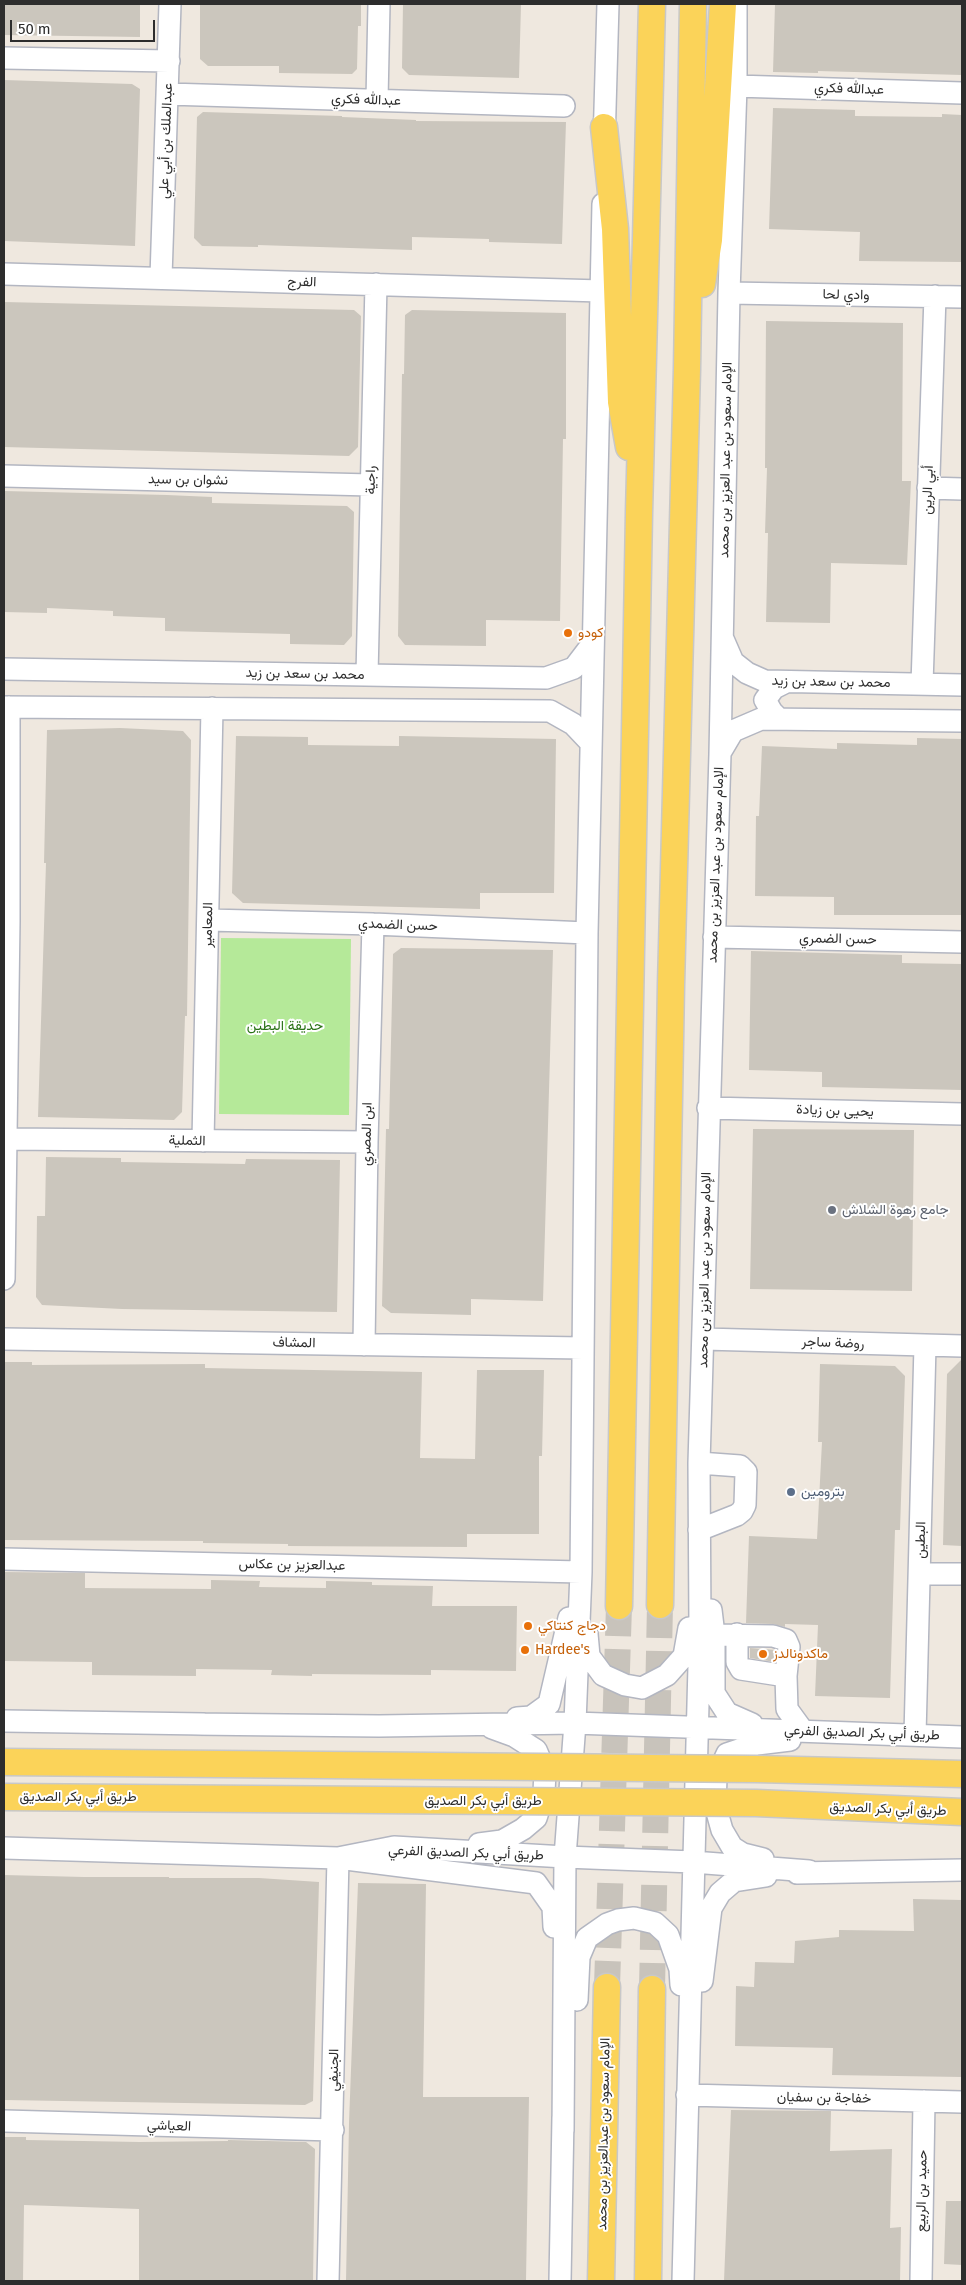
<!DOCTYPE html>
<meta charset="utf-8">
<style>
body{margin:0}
#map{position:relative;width:966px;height:2285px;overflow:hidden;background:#efe8df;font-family:"Fira Sans",sans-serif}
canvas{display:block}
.frame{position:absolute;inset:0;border:5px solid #2d2d2d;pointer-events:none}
.scale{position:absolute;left:10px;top:20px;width:145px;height:22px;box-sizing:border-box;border:2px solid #2d2d2d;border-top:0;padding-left:6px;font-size:15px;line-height:18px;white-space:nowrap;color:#2d2d2d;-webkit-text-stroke:4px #fff;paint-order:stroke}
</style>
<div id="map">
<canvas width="966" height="2285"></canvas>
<div class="frame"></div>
<div class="scale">50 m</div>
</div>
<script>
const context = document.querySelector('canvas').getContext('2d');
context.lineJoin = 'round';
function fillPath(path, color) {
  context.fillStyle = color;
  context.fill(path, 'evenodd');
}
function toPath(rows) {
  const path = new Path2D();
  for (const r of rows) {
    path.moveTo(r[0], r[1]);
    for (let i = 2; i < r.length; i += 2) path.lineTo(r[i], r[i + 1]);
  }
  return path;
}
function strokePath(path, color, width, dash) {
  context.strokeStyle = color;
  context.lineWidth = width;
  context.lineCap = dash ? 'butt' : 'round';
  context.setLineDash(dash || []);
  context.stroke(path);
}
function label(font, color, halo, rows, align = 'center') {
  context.font = font + ' "Fira Sans",Vazirmatn,sans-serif';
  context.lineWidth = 4;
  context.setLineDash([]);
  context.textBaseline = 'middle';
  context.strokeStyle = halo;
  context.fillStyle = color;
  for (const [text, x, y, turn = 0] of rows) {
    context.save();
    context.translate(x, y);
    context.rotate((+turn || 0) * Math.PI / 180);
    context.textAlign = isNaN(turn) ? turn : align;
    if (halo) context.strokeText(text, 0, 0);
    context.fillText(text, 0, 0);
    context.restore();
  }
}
const green = toPath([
 [221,938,351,939,349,1115,219,1114]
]);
const building = toPath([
 [4,4,140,4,140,37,4,35],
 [200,4,361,4,361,26,358,26,357,69,352,74,279,73,279,66,208,66,200,59],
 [403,4,521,4,519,78,409,75,402,68],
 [775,4,962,4,962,75,818,71,818,73,773,72],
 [4,80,132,84,140,89,135,246,4,241],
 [773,108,855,110,855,116,942,117,942,114,962,115,962,262,859,261,860,232,769,229],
 [203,112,342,116,342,117,416,120,416,121,566,122,562,244,489,242,489,239,412,237,412,250,258,245,258,247,202,246,194,238,197,117],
 [4,302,354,310,361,316,358,447,349,456,4,447],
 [412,310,566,313,566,439,563,439,560,621,486,620,486,646,405,645,398,636,402,374,404,374,405,315],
 [766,321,903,323,902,481,911,481,907,565,831,563,830,623,766,622,768,533,765,533,767,468,765,468],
 [4,491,167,495,212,497,212,503,347,506,354,512,352,636,344,645,290,644,290,634,165,631,165,618,113,616,113,611,47,608,47,613,4,612],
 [120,728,183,731,191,740,187,1016,185,1016,182,1112,174,1120,38,1117,46,863,44,863,47,730],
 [236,736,308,737,308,745,399,746,399,736,556,739,554,893,480,893,480,909,243,903,232,893],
 [917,738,962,739,962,915,834,915,834,897,755,896,756,816,759,816,762,746,837,749,837,743,917,745],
 [401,948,553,950,543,1301,471,1299,471,1315,391,1313,382,1306,386,1129,389,1129,393,954],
 [751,951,902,955,902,963,962,964,962,1090,822,1087,822,1072,749,1070],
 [753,1129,914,1130,912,1291,750,1289],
 [46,1157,121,1158,121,1162,245,1164,246,1159,340,1160,337,1312,122,1309,42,1305,36,1297,37,1216,45,1216],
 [962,1359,962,1546,943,1545,947,1374],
 [4,1362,32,1362,32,1365,205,1364,205,1368,422,1372,420,1458,475,1459,477,1370,544,1370,542,1456,539,1456,539,1534,467,1534,467,1547,288,1546,288,1544,203,1543,203,1541,4,1540],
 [820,1364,895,1366,905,1376,900,1530,895,1530,890,1698,815,1696,818,1625,785,1624,785,1627,773,1624,746,1623,749,1536,817,1539,822,1442,818,1442],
 [4,1572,85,1573,85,1588,211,1589,211,1580,260,1581,259,1587,326,1588,326,1581,372,1582,372,1585,433,1586,432,1606,517,1606,516,1671,431,1670,431,1675,312,1674,312,1676,271,1675,272,1670,196,1669,196,1676,92,1675,92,1662,4,1661],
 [750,1648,776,1650,775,1662,750,1658],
 [4,1875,84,1877,169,1877,169,1878,259,1878,319,1882,313,2101,305,2105,4,2100],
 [358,1883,426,1884,423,2097,529,2097,526,2281,346,2281,349,2123],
 [913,1899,962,1900,962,2077,832,2075,833,2048,735,2046,736,1986,754,1987,755,1962,794,1963,795,1941,839,1937,839,1930,914,1931],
 [731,2110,831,2111,830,2151,892,2149,890,2228,901,2227,900,2281,724,2281],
 [4,2137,26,2137,26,2140,140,2142,228,2141,228,2140,306,2142,315,2149,313,2281,139,2281,139,2209,24,2205,23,2281,4,2280],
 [946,2201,962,2201,962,2265,944,2264]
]);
const majorTunnel = toPath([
 [607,1987,619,1606],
 [652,1989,660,1605]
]);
const minor = toPath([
 [4,58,169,61],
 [736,86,962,93],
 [168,94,564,106],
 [377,100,379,4],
 [604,144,608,4],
 [4,274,601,291],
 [161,277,170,4],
 [729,293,962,297],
 [4,476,371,485],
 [928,488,962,489],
 [723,639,733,662,747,673,765,681,962,685],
 [4,669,546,678,574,668,593,643],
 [367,675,376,284],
 [922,684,935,296],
 [4,707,550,711,573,724,591,743],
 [779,719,772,712,765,700,774,688,786,682],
 [720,753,733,731,761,719,962,721],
 [208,920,373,924,587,933],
 [714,937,962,942],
 [708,1108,962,1114],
 [6,1139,367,1142],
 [203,1141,212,708],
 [4,1279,9,921,9,707],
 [4,1339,583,1348],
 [704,1339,962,1346],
 [364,1345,367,1142,373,924],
 [699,1530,737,1515,742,1511,745,1505,746,1472,740,1466,699,1463],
 [4,1559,581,1572],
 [920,1574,962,1574],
 [711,1610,714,1635,714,1693,727,1713,752,1724],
 [587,1634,589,1656,603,1675,625,1685,642,1688,667,1675,684,1656,689,1628],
 [737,1634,737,1662,741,1669,786,1676],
 [714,1635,773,1636,786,1640,789,1647,786,1676,787,1709,803,1731],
 [517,1718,531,1717,549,1704,569,1618],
 [4,1721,204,1724],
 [192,1724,379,1726,575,1723,962,1737],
 [903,1735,915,1735,925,1345],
 [479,1844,502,1841,523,1829,536,1818,544,1793,545,1771,536,1750,514,1736,492,1728],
 [4,1848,338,1858,394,1847,565,1857,693,1862,809,1871],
 [763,1859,743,1854,732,1847,722,1830,715,1805,716,1778,727,1754,757,1744,790,1740],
 [797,1873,962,1870],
 [702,1981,711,1908,720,1893,734,1881,766,1876],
 [577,2000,579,1957,587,1938,607,1924,618,1920,634,1918,655,1923,668,1935,680,1969,681,1985],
 [687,2095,962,2102],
 [4,2121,333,2130],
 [563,2131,565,1857,575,1723,581,1572,587,933,603,204],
 [328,2281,338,1858,536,1883,553,1907,554,1927],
 [560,2281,563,2117],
 [683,2281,700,1627,699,1463,720,754,729,293,736,86,736,4],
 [921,2281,924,2101]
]);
const major = toPath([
 [604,127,615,229,621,402,629,447],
 [702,284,709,240,723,4],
 [660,1605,671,985,687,369,693,4],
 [619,1606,639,513,652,4],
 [601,2281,607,1987],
 [648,2281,652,1989]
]);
const majorBridge = toPath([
 [4,1762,756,1769,962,1774],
 [4,1797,756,1803,962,1812]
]);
const markers = [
 [568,633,5,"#e8710a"],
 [832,1210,5,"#6b7280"],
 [791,1492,5,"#5c6f8a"],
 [528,1626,5,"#e8710a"],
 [525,1650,5,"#e8710a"],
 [763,1654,5,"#e8710a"]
];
const streetNames = [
 ["عبدالله فكري",849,89,2],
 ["عبدالله فكري",366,100,2],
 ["عبدالملك بن أبي علي",166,141,-88],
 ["الفرج",302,282,2],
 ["وادي لحا",846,295,1],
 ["الإمام سعود بن عبد العزيز بن محمد",726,460,-89],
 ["نشوان بن سيد",188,480,1],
 ["راجية",371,480,-89],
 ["أبي الرين",928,490,-88],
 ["محمد بن سعد بن زيد",305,674,1],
 ["محمد بن سعد بن زيد",831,682,1],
 ["الإمام سعود بن عبد العزيز بن محمد",716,865,-88],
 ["المعامير",208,925,-89],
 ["حسن الضمدي",398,925,2],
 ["حسن الضمري",838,939,1],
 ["يحيى بن زيادة",835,1111,2],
 ["ابن المصري",367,1134,-89],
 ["الثملية",187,1141,1],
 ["الإمام سعود بن عبد العزيز بن محمد",705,1270,-89],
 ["المشاف",294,1343,1],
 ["روضة ساجر",833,1343,2],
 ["البطين",921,1540,-89],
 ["عبدالعزيز بن عكاس",292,1565,1],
 ["طريق أبي بكر الصديق الفرعي",862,1733,2],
 ["طريق أبي بكر الصديق",78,1797],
 ["طريق أبي بكر الصديق",483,1801],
 ["طريق أبي بكر الصديق",888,1809,2],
 ["طريق أبي بكر الصديق الفرعي",466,1853,2],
 ["الجنيفي",334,2070,-89],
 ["خفاجة بن سفيان",824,2098,1],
 ["العياشي",169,2126,2],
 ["الإمام سعود بن عبدالعزيز بن محمد",604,2134,-89],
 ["حميد بن الربيع",922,2191,-89]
];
const foodNames = [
 ["كودو",578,633],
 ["دجاج كنتاكي",538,1626],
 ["Hardee's",535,1650],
 ["ماكدونالدز",773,1654]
];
const parkNames = [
 ["حديقة البطين",285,1026]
];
const worshipNames = [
 ["جامع زهوة الشلاش",842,1210]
];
const serviceNames = [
 ["بترومين",801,1492]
];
fillPath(green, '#b5e999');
fillPath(building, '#cbc6bd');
strokePath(majorTunnel, '#c8c3bb', 26, [26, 13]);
strokePath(minor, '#b3b6c1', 24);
strokePath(major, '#c8c8c8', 29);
strokePath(minor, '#fff', 21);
strokePath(major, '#fbd359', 26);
strokePath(majorBridge, '#c8c8c8', 29, []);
strokePath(majorBridge, '#fbd359', 26);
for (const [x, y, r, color] of markers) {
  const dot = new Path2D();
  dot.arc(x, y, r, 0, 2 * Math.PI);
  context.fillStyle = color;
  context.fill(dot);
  strokePath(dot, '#fff', 2);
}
label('14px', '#2d2d2d', '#fff', streetNames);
label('14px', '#c56008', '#fff', foodNames, 'left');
label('14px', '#2a7216', '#fff', parkNames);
label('14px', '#5b616d', '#fff', worshipNames, 'left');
label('14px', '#4e5e75', '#fff', serviceNames, 'left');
</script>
